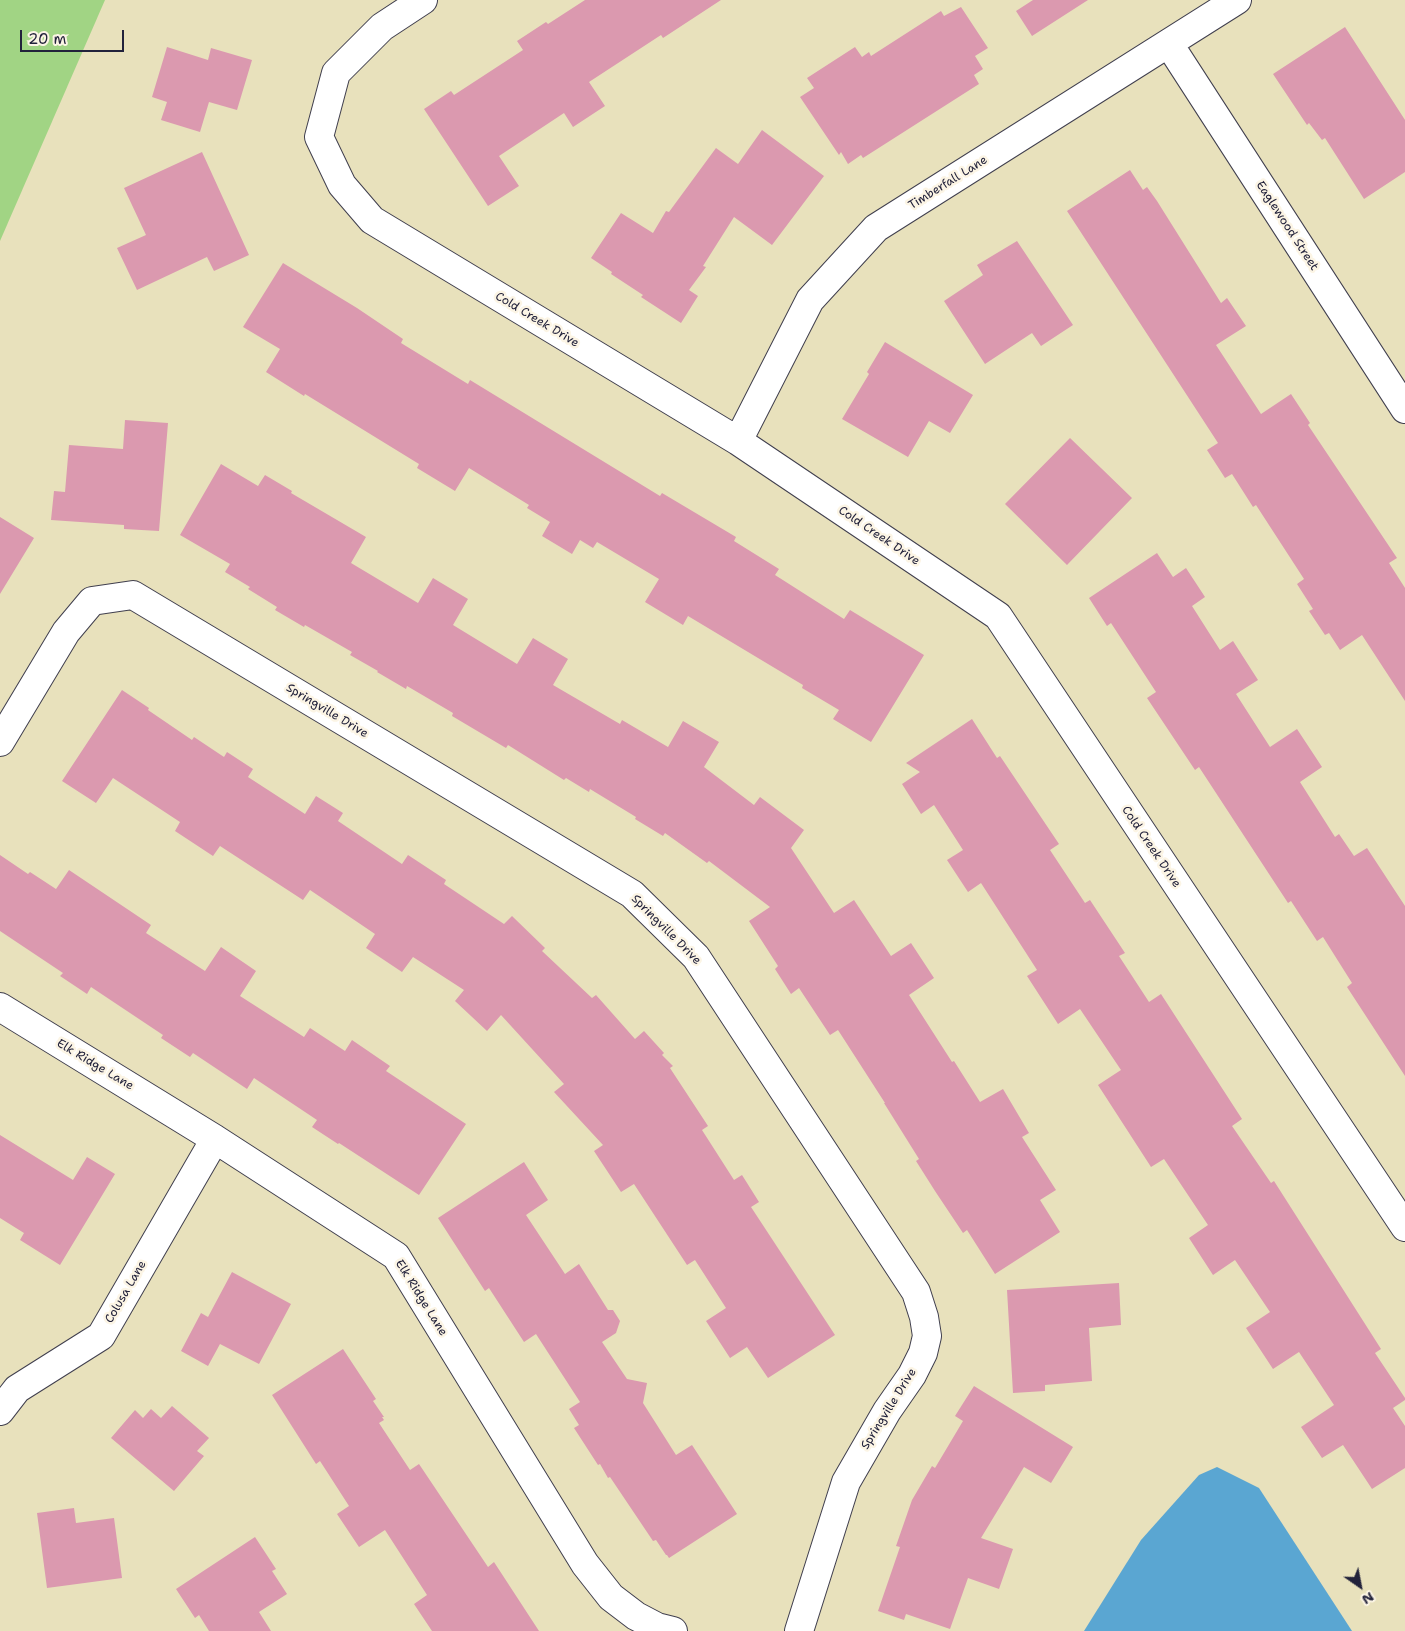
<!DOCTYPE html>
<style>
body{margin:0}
#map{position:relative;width:1405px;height:1631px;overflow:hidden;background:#e8e1bc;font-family:"Shantell Sans",sans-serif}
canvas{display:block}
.north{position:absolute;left:1335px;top:1561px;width:50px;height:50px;-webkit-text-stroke:4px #fcf5e5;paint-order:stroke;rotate:147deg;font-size:14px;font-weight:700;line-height:20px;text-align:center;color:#22223b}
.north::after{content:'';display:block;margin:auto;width:18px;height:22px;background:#22223b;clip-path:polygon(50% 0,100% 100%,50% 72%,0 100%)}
.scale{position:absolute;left:20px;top:30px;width:104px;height:22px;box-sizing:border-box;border:2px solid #22223b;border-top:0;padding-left:6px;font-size:15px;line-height:18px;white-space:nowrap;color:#22223b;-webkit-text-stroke:4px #fcf5e5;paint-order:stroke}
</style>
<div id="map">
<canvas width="1405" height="1631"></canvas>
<div class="north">N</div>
<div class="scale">20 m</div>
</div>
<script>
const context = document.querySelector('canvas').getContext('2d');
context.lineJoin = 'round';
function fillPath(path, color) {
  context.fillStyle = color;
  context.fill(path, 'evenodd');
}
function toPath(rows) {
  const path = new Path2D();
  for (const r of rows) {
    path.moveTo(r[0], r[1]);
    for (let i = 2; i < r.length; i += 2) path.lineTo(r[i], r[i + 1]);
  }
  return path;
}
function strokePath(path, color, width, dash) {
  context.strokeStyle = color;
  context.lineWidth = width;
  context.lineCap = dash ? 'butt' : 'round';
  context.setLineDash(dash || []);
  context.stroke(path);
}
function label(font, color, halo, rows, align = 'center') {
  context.font = font + ' "Shantell Sans",sans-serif';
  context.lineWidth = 5;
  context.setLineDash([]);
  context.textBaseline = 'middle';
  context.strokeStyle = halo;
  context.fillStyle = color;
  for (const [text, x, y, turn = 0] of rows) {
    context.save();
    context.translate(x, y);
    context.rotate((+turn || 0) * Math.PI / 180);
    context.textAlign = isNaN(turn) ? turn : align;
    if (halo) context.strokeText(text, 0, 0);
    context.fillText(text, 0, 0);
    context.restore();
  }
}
const green = toPath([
 [0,0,105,0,0,241]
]);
const water = toPath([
 [1217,1467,1259,1488,1352,1631,1084,1631,1141,1540,1199,1475]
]);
const building = toPath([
 [585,0,721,0,663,38,661,35,589,82,605,106,573,127,564,113,499,156,519,186,488,206,424,109,451,91,454,95,523,50,517,41,546,22,548,24],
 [1033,0,1088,0,1032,36,1016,11],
 [961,7,988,48,975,56,983,69,974,75,979,84,863,158,861,155,848,164,841,152,839,155,800,97,814,88,807,78,855,47,862,57,869,52,871,56,941,11,944,16],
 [1345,27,1405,120,1405,172,1364,199,1325,138,1322,140,1309,123,1307,125,1273,74],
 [167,47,208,60,211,48,252,60,237,110,209,102,200,132,161,120,167,102,152,97],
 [762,130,824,176,772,245,734,217,703,266,706,267,689,290,698,296,681,323,641,297,643,295,611,274,612,272,591,258,621,213,653,233,666,211,669,212,716,148,738,164],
 [202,152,249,255,214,271,207,257,137,290,117,248,146,235,124,188],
 [1130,170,1143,190,1147,187,1157,201,1221,303,1227,298,1246,326,1216,345,1261,414,1291,394,1310,423,1308,425,1397,558,1389,563,1405,588,1405,701,1362,635,1340,650,1329,633,1325,635,1309,611,1313,609,1297,584,1304,579,1256,505,1253,507,1232,474,1225,478,1207,450,1218,443,1067,211],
 [1017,241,1073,325,1041,346,1032,333,985,364,944,301,983,275,977,265],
 [283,263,357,308,403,339,401,343,468,384,470,380,660,496,662,493,736,537,734,541,779,569,775,575,844,619,850,610,924,655,871,742,833,719,839,710,802,688,803,685,688,616,683,625,645,602,659,579,597,542,593,548,580,540,572,554,542,536,550,522,527,508,529,505,469,468,455,491,417,468,419,464,305,394,304,396,266,372,280,349,243,327],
 [885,342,973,395,950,433,929,421,908,457,842,419,869,374,867,372],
 [125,420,168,423,159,531,124,529,124,525,51,520,54,491,65,492,69,445,123,449],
 [1070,438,1132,498,1067,565,1005,504],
 [221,464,258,486,265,475,292,491,291,493,366,537,351,563,418,603,433,578,468,599,453,625,517,664,533,638,568,659,553,685,620,724,622,720,668,747,683,721,719,742,704,767,754,805,760,797,804,830,791,848,834,913,854,900,891,956,911,943,934,978,909,995,952,1062,954,1061,980,1102,1003,1089,1029,1133,1022,1137,1056,1190,1040,1200,1060,1232,995,1274,967,1230,963,1233,935,1191,916,1161,919,1159,884,1103,885,1103,838,1030,830,1035,799,988,791,994,775,969,778,966,749,921,770,907,709,861,707,863,665,833,663,836,635,819,636,817,590,789,589,792,566,778,564,780,508,745,506,748,452,716,453,713,407,686,406,689,377,672,378,671,350,655,352,652,305,625,304,627,275,610,277,607,248,589,250,587,225,572,230,564,180,535],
 [0,517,34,538,0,594],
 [1157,553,1173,577,1186,568,1205,597,1192,606,1220,650,1233,641,1258,680,1236,694,1270,747,1297,729,1322,767,1300,782,1335,837,1339,834,1354,856,1367,848,1405,906,1405,1076,1347,987,1352,983,1323,937,1317,941,1291,901,1288,903,1199,767,1195,770,1147,698,1156,692,1111,623,1107,626,1089,598],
 [122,690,149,708,148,710,192,740,194,737,224,757,227,752,253,769,248,777,305,814,316,796,343,813,338,821,402,864,408,855,446,880,444,884,504,924,512,916,545,948,542,951,592,998,596,995,635,1039,644,1031,664,1053,662,1055,673,1066,670,1068,708,1126,702,1130,734,1180,742,1175,759,1202,751,1207,835,1335,768,1378,747,1347,730,1358,706,1321,726,1308,695,1260,687,1265,634,1184,621,1192,594,1151,603,1145,554,1092,564,1084,501,1015,487,1031,455,1001,464,990,413,957,402,972,366,948,375,934,310,890,303,900,220,846,213,856,175,831,180,822,113,778,96,803,62,781],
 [972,719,997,758,1000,756,1059,844,1050,850,1085,903,1090,900,1125,953,1119,956,1149,1002,1161,994,1242,1119,1232,1126,1271,1183,1274,1181,1381,1349,1375,1353,1405,1398,1405,1400,1393,1408,1405,1426,1405,1468,1372,1489,1343,1445,1322,1458,1301,1427,1334,1405,1299,1352,1273,1369,1246,1328,1270,1312,1235,1260,1213,1275,1189,1238,1208,1225,1164,1159,1151,1167,1098,1085,1121,1070,1080,1009,1058,1024,1027,976,1037,970,981,883,968,892,947,860,963,850,934,805,921,814,902,784,920,772,906,763],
 [0,855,28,874,30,872,56,889,69,870,151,925,146,933,205,971,221,947,256,971,240,996,304,1037,310,1028,345,1051,352,1040,390,1066,386,1071,466,1124,419,1195,339,1143,338,1144,312,1127,317,1120,254,1078,247,1089,193,1053,190,1057,161,1038,163,1035,91,987,87,994,60,976,63,973,0,931],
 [0,1135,73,1180,87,1157,115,1174,60,1265,20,1240,24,1233,0,1218],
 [524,1162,548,1200,526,1215,565,1274,579,1264,608,1310,613,1310,620,1321,616,1333,602,1342,627,1379,647,1383,643,1403,676,1455,692,1445,737,1514,669,1558,667,1555,666,1555,656,1540,653,1541,610,1477,608,1478,600,1464,598,1465,574,1428,579,1425,569,1409,580,1402,536,1334,524,1342,489,1288,485,1291,438,1218],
 [232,1272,291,1304,259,1364,220,1344,208,1366,181,1351,201,1313,208,1317],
 [1119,1283,1121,1325,1089,1328,1092,1381,1045,1385,1045,1391,1013,1393,1007,1290],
 [343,1349,376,1399,373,1401,384,1417,382,1417,384,1420,379,1423,410,1470,419,1464,488,1567,494,1562,539,1631,432,1631,414,1604,427,1595,385,1530,359,1547,337,1514,349,1506,320,1461,316,1464,272,1395],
 [974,1386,1073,1447,1051,1483,1024,1467,981,1538,1013,1549,999,1589,968,1578,950,1629,906,1614,904,1620,878,1611,900,1547,896,1546,912,1500,932,1466,935,1468,963,1421,955,1416],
 [172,1406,209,1438,197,1451,204,1456,174,1491,111,1438,135,1410,143,1418,151,1409,161,1418],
 [74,1508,76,1523,114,1518,122,1578,47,1588,37,1513],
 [255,1537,276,1569,272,1571,287,1594,259,1612,271,1631,209,1631,199,1615,195,1618,176,1589]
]);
const street = toPath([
 [423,0,382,27,336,73,319,137,342,185,372,220,738,441,998,616,1405,1227],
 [1169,44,1405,409],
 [738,441,810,300,876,228,1237,0],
 [0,742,66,632,92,601,133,595,632,894,696,957,916,1292,924,1317,927,1336,923,1353,912,1375,887,1411,846,1482,799,1631],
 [0,1007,215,1139,396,1256,585,1564,611,1597,636,1616,657,1627,673,1631],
 [0,1411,17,1389,101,1336,215,1139]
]);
const streetNames = [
 ["Timberfall Lane",948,183,-32],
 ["Eaglewood Street",1287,226,57],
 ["Cold Creek Drive",537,320,31],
 ["Cold Creek Drive",879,536,34],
 ["Springville Drive",327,711,31],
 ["Cold Creek Drive",1151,847,56],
 ["Springville Drive",666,930,45],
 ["Elk Ridge Lane",95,1065,31],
 ["Colusa Lane",126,1292,-60],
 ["Elk Ridge Lane",421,1298,58],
 ["Springville Drive",889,1409,-58]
];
fillPath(green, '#a1d484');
fillPath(water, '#5aa6d2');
fillPath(building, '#db99af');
strokePath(street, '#403f4e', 30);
strokePath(street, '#fff', 28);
label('12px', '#22223b', '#fcf5e5', streetNames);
</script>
